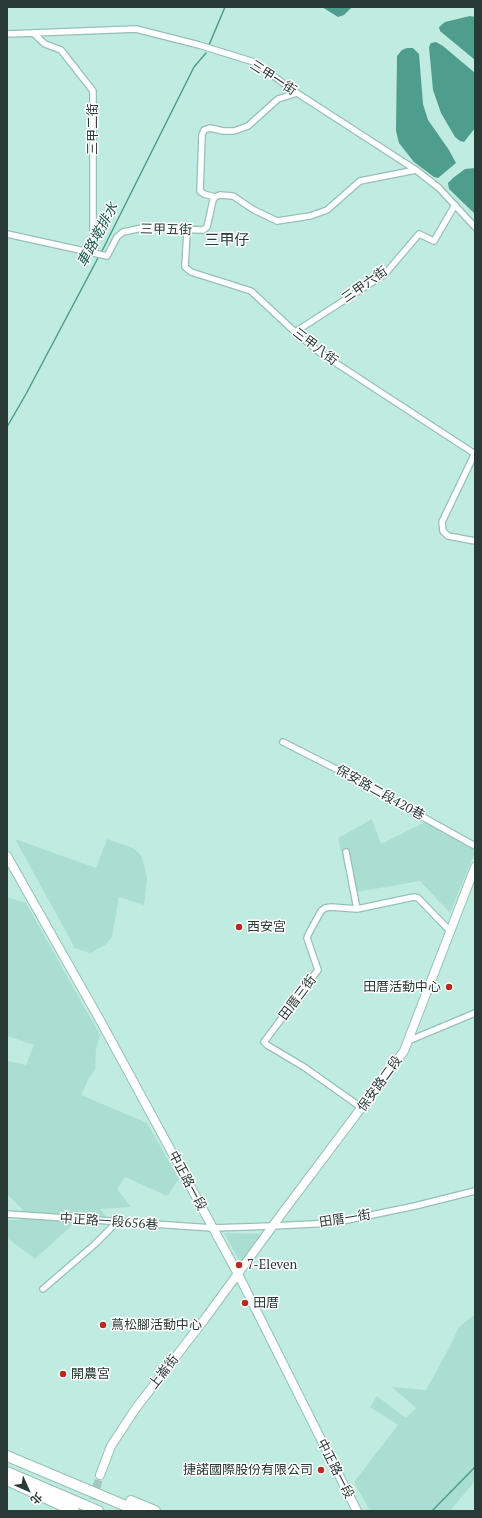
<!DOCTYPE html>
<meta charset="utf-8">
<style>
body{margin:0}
#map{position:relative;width:482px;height:1518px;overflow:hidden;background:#c0ebe0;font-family:"PT Serif","Noto Sans TC",serif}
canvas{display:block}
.frame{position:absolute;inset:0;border:8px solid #2a3b37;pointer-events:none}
.north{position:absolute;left:8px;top:1470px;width:40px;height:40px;-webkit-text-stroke:3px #fff;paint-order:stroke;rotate:135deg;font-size:11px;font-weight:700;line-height:16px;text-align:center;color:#2a3b37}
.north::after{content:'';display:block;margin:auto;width:14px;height:18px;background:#2a3b37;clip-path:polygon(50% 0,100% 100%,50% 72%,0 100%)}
</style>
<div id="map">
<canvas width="482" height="1518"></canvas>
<div class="frame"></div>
<div class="north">北</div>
</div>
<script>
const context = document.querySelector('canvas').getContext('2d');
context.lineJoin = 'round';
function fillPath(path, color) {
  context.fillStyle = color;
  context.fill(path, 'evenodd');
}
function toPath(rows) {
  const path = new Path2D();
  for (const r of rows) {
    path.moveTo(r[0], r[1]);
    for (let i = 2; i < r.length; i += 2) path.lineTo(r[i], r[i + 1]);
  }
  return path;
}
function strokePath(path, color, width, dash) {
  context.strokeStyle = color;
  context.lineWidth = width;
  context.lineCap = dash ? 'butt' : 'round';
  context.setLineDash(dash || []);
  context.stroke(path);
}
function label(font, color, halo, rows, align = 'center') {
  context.font = font + ' "PT Serif","Noto Sans TC",serif';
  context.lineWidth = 3;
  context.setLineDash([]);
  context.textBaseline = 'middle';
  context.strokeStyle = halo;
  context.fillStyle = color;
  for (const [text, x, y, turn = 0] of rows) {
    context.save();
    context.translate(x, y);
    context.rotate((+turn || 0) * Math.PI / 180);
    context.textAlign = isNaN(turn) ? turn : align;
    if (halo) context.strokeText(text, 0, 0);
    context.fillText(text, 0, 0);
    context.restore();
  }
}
const built = toPath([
 [372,819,381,844,431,819,475,846,475,852,450,913,420,881,351,893,338,838],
 [15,839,96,868,107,839,133,848,141,855,146,873,147,879,144,905,119,897,112,937,105,945,90,953,75,948],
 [7,897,26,903,100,1035,96,1049,95,1069,88,1080,81,1095,147,1123,179,1179,167,1196,125,1177,117,1189,131,1207,100,1209,108,1219,80,1218,35,1259,7,1238,7,1220,20,1220,22,1209,7,1194,7,1061,26,1065,34,1045,7,1036],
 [224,1233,265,1234,241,1264],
 [475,1314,475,1481,450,1511,370,1511,354,1482,398,1425,370,1407,377,1396,406,1418,416,1408,392,1387,426,1390,450,1346,459,1327]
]);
const water = toPath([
 [322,7,352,7,344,15,338,17],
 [470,16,475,17,475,60,440,31,439,27,445,22],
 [436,42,443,46,475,73,475,128,464,142,460,141,455,137,441,113,433,90,429,47,431,43],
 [407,48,413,48,419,54,423,104,428,120,449,150,456,163,438,178,434,177,414,162,399,143,396,131,397,56,402,50],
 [475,168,475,214,449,189,448,183,453,178,465,169]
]);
const stream = toPath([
 [209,45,225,7],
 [101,253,194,67,206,53],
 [7,427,26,394,99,256],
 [432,1511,475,1467]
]);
const secondaryTunnel = toPath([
 [90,1511,100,1475]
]);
const street = toPath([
 [33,33,45,44,61,50,93,91,93,253],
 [7,34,136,29,199,45,254,62,297,93,416,170,439,188,475,227],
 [215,197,204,194,200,191,202,135,204,130,210,128,223,131,234,131,248,126,278,99,297,93],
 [187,230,185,267,191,272,251,291,295,332,319,352,475,454],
 [7,234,107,256,117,237,123,232,142,228,203,230,207,227,213,200,215,197,220,195,233,196,254,210,277,221,310,216,327,210,360,181,416,170],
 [295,332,385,274,419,234,434,241,455,205],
 [475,453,442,522,443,531,448,536,475,541],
 [283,742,342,772,475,846],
 [346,852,357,909],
 [408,1041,475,1013],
 [362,1108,304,1067,267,1045,264,1042,318,970,307,938,308,935,321,911,325,908,331,907,357,909,414,897,418,898,451,932],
 [7,1214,212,1228,273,1226,333,1223,415,1206,475,1191],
 [43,1289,94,1245,117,1222]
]);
const secondary = toPath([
 [7,856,101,1022,238,1274,357,1511],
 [100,1475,111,1446,136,1408,204,1320,283,1212,404,1051,475,867]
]);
const highway = toPath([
 [7,1456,138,1511],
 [7,1472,98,1511],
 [7,1480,74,1511],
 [131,1501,155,1511]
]);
const markers = [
 [239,927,4,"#b92b20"],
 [449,987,4,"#b92b20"],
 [239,1265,4,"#b92b20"],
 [245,1303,4,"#b92b20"],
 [103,1325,4,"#b92b20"],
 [63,1374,4,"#b92b20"],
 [321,1470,4,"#b92b20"]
];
const streetNames = [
 ["三甲一街",273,78,33],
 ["三甲二街",93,129,-90],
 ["三甲五街",166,230,1],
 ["三甲六街",365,285,-35],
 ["三甲八街",315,347,37],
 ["保安路二段420巷",380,793,29],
 ["田厝三街",298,998,-53],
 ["保安路二段",380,1084,-54],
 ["中正路一段",187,1181,62],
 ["田厝一街",345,1219,-9],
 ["中正路一段656巷",109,1222,4],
 ["上崙街",164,1372,-52],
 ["中正路一段",335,1469,63]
];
const poiNames = [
 ["西安宮",247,927],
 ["田厝活動中心",441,987,"right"],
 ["7-Eleven",247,1265],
 ["田厝",253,1303],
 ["蔦松腳活動中心",111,1325],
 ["開農宮",71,1374],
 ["捷諾國際股份有限公司",313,1470,"right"]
];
const waterNames = [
 ["車路墘排水",98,235,-62]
];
const quarterNames = [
 ["三甲仔",227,241]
];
fillPath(built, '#abded2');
fillPath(water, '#4e9d8d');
strokePath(stream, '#4e9d8d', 1.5);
strokePath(secondaryTunnel, '#a2c8be', 8, [8, 4]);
strokePath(street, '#96c0b6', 8);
strokePath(secondary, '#96c0b6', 10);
strokePath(highway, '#96c0b6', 12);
strokePath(street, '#fff', 5.5);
strokePath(secondary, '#fff', 8);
strokePath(highway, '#fff', 10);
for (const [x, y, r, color] of markers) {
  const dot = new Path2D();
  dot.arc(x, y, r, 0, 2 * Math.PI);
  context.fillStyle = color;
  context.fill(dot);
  strokePath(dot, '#fff', 1.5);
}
label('13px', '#2a3b37', '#fff', streetNames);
label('13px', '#2a3b37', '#fff', poiNames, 'left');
label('italic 14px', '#13564b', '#fff', waterNames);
label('15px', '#2a3b37', '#fff', quarterNames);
</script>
